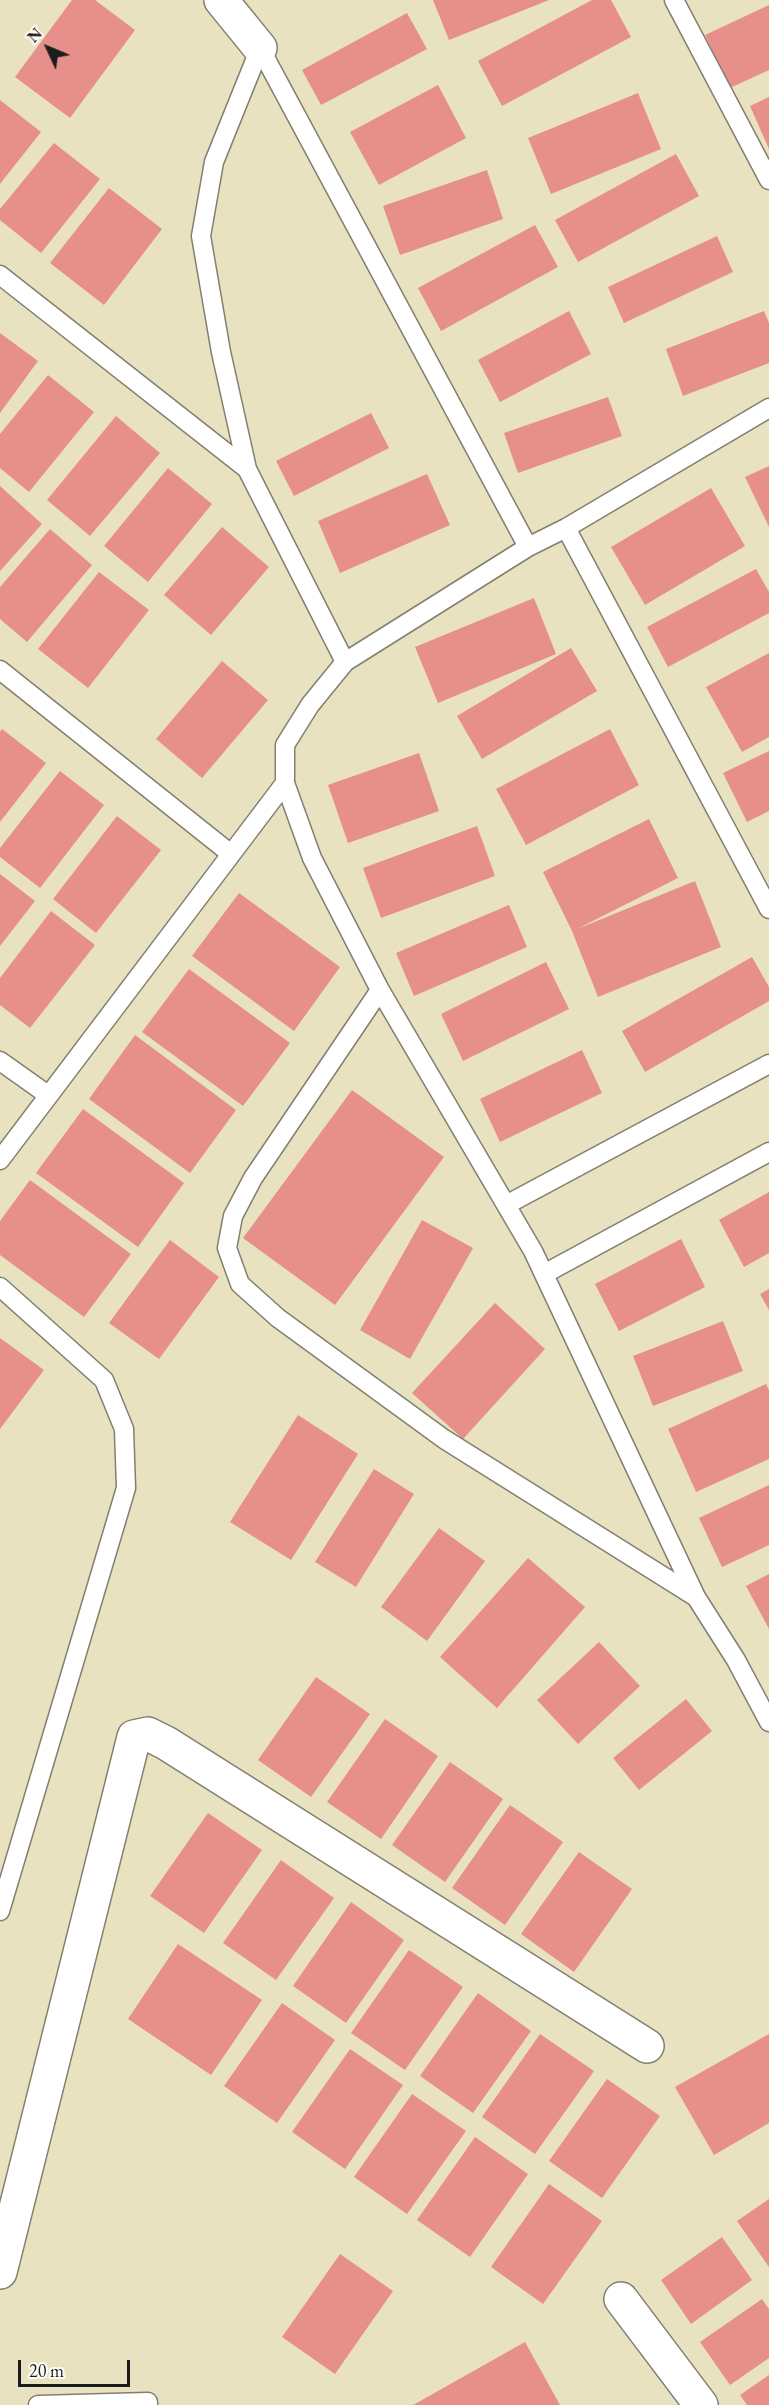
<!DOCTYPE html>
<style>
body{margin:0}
#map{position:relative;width:769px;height:2405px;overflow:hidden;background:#e9e2c1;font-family:"EB Garamond",serif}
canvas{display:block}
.north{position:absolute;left:18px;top:18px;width:60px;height:60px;-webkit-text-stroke:4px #fdfcf7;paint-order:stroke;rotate:314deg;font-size:16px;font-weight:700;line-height:24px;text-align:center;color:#1c1c1c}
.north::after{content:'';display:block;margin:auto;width:21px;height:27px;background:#1c1c1c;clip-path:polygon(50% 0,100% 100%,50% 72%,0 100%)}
.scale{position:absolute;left:18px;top:2360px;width:112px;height:27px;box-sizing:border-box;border:3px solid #1c1c1c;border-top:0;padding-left:8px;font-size:18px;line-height:21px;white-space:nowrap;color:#1c1c1c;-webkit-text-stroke:4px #fdfcf7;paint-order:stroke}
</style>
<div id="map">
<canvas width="769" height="2405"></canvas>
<div class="north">N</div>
<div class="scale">20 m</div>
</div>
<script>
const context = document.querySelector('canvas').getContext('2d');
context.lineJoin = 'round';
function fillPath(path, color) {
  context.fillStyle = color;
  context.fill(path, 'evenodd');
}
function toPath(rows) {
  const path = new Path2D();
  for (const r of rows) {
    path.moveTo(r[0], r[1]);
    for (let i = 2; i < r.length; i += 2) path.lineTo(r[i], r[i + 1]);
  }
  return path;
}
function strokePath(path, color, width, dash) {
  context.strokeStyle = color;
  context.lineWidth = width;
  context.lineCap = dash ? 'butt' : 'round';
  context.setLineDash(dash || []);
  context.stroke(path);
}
const building = toPath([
 [72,0,95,0,135,30,70,118,15,77],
 [433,0,549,0,449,40],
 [592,0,611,0,631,37,502,106,478,61],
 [769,5,769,70,730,88,705,35],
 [407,13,427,49,321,105,302,70],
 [438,85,466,138,379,185,350,132],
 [638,93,661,149,551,194,528,138],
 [769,97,769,149,750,106],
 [0,100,41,132,0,184],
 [54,143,100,179,41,253,0,220,0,209],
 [676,154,699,196,578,262,555,220],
 [487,170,503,219,400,255,383,206],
 [109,188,162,229,104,305,50,263],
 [535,225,558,267,441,331,418,288],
 [717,236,733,272,624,323,608,287],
 [569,311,591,354,500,402,478,360],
 [764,311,769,323,769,363,683,396,666,349],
 [0,333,38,361,0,413],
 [48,375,94,412,29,492,0,468,0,434],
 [608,397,622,436,518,473,504,433],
 [371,413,389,448,294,496,276,461],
 [116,416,160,453,90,536,47,500],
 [769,466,769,527,745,477],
 [168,468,212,504,148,582,104,546],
 [427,474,450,525,340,573,318,521],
 [0,486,42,524,0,571],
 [711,488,745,546,645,605,611,547],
 [222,527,269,567,211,635,164,595],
 [50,529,92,565,27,642,0,619,0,587],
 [756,569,769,592,769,613,668,667,647,627],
 [99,572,149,610,88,688,38,649],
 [534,598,556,654,438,703,415,647],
 [571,648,597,691,482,759,457,716],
 [769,653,769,737,742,752,706,687],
 [222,661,268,700,202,778,156,739],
 [2,729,46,763,0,822,0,732],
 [610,729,639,785,526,845,496,789],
 [769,751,769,811,747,822,723,773],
 [419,753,439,811,348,843,328,785],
 [60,771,104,805,40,888,0,857,0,848],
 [117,816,161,850,96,933,53,899],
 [649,819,678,878,577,929,695,881,721,947,598,997,572,931,543,872],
 [477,826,495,876,381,918,363,868],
 [0,874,35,901,0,946],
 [239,893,340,967,294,1031,192,956],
 [509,905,527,947,414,996,396,953],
 [51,911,95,945,30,1028,0,1005,0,978],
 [752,957,769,987,769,1001,645,1072,622,1031],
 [546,962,569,1009,463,1061,441,1014],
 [189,969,290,1043,243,1106,142,1032],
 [135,1035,236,1110,190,1173,89,1099],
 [582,1050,602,1093,500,1142,480,1099],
 [352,1090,444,1157,335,1305,243,1238],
 [83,1109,184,1183,138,1247,36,1173],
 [30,1180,131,1254,84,1317,0,1255,0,1221],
 [769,1192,769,1253,744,1267,719,1220],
 [422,1220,473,1248,410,1359,360,1330],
 [681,1239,705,1287,619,1331,595,1284],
 [170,1240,219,1277,159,1359,109,1323],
 [769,1289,769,1310,760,1294],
 [495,1303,545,1349,463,1439,412,1393],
 [723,1321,743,1371,653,1406,633,1356],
 [0,1338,44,1370,0,1429],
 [766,1384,769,1390,769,1459,696,1492,668,1429],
 [298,1415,358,1454,291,1560,230,1522],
 [374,1469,414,1494,356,1587,315,1562],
 [769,1485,769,1545,722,1567,699,1518],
 [439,1528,485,1561,427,1641,381,1607],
 [528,1558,585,1607,497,1708,440,1657],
 [769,1574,769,1629,746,1586],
 [599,1642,640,1686,578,1744,537,1700],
 [316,1677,370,1714,311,1797,258,1760],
 [686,1699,712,1731,639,1790,613,1758],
 [385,1719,438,1756,381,1839,327,1802],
 [450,1762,503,1799,445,1882,392,1845],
 [510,1805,563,1842,505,1925,452,1888],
 [208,1813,262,1850,204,1933,150,1896],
 [579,1852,632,1889,574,1972,521,1934],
 [281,1860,334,1898,276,1980,223,1943],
 [351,1902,404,1940,346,2023,293,1986],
 [178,1944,262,2000,211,2075,128,2019],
 [409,1950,463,1987,405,2070,351,2033],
 [478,1993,531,2031,473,2113,420,2076],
 [282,2003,335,2040,277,2123,224,2086],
 [540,2034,594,2071,535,2154,482,2117],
 [769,2034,769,2123,714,2155,675,2087],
 [350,2049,403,2085,345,2169,292,2132],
 [607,2079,660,2116,602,2198,549,2161],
 [412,2094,466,2131,407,2214,354,2177],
 [475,2137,528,2174,470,2257,417,2220],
 [549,2184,602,2221,543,2304,491,2267],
 [769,2199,769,2267,737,2221],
 [722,2237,752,2280,691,2324,661,2280],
 [340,2254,393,2291,335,2374,282,2337],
 [762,2299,769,2309,769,2358,730,2385,700,2342],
 [525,2342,560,2405,413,2405],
 [769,2375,769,2405,747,2405,740,2395]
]);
const service = toPath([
 [674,0,769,180],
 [260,48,214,162,201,236,221,352,247,469,345,662,310,705,285,745,285,783,312,858,380,990,253,1178,233,1216,227,1248,240,1284,278,1318,444,1439,696,1597,736,1660,769,1722],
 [260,48,528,547],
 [0,275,247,469],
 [566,528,769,909],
 [345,662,528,547,566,528,769,408],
 [0,670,231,854],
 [380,990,533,1251,696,1597],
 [0,1061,48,1095],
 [0,1160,285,783],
 [506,1205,769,1064],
 [544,1274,769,1152],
 [0,1287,104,1380,124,1429,126,1488,0,1911],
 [38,2405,148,2402,148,2405]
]);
const minor = toPath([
 [221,0,260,48],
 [0,2272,134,1737,148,1734,166,1743,647,2046],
 [621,2299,701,2405]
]);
fillPath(building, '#e78f8a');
strokePath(service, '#827f6e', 21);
strokePath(minor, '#827f6e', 36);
strokePath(service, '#fff', 18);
strokePath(minor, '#fff', 33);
</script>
